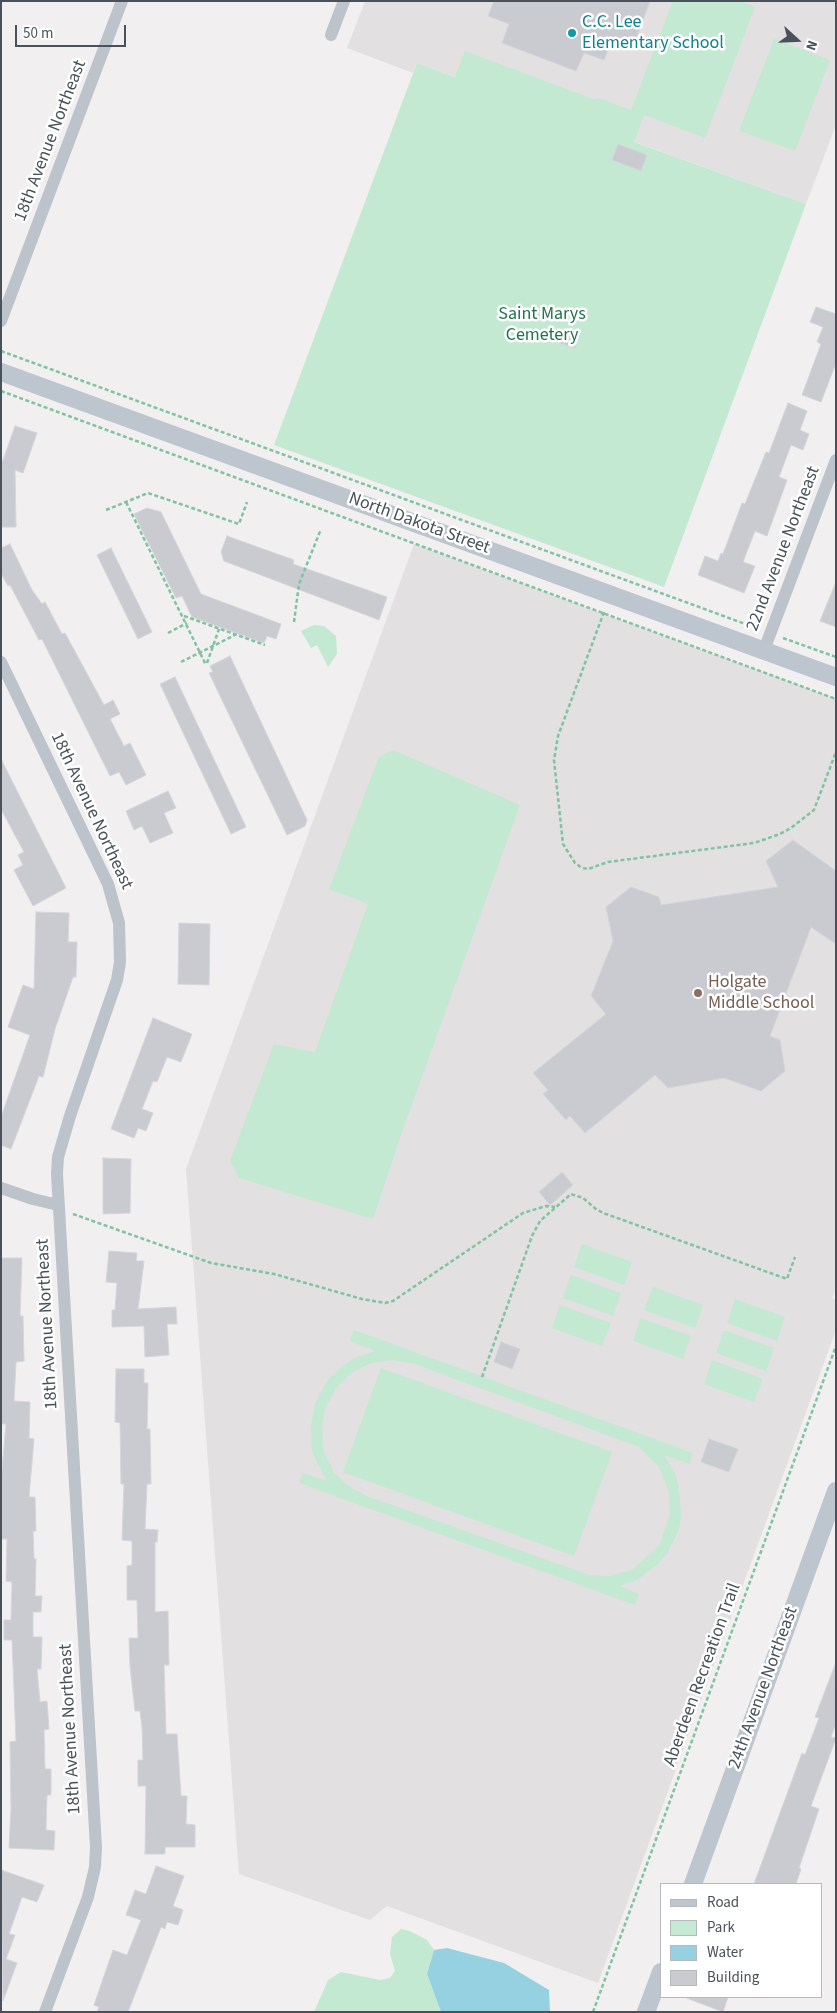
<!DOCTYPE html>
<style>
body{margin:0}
#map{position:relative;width:837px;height:2013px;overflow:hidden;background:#f1efef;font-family:"Source Sans 3",sans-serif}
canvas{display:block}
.frame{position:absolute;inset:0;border:2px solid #49525a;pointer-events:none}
.legend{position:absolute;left:660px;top:1883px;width:162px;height:115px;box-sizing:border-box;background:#fff;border:1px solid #b6babd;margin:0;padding:6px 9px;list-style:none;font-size:15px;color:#49525a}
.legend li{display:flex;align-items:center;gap:10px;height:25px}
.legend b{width:25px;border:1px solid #b6babd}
.north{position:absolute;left:772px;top:15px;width:50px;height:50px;-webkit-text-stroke:4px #fff;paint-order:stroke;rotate:110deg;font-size:14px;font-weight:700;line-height:20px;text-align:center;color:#49525a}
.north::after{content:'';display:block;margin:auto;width:18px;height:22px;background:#49525a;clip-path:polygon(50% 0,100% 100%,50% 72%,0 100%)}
.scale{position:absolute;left:15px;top:25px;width:111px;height:22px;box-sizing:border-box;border:2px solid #49525a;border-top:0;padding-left:6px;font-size:15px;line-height:18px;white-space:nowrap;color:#49525a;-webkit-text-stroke:4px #fff;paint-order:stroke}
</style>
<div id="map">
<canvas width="837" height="2013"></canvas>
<div class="frame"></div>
<ul class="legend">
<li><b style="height:6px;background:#bdc5ce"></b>Road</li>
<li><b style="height:14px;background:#c3e9d2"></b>Park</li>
<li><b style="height:14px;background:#96d1e1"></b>Water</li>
<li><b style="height:14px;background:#c9cbd1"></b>Building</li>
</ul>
<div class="north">N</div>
<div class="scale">50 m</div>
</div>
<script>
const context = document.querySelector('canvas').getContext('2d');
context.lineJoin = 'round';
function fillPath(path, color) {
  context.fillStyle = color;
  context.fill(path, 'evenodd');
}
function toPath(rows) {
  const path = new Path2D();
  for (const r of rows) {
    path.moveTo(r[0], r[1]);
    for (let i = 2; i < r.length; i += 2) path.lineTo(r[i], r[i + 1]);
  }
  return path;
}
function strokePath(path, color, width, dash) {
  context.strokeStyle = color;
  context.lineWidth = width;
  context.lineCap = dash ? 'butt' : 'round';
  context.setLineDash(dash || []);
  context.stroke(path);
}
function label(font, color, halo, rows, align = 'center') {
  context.font = font + ' "Source Sans 3",sans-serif';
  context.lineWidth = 5;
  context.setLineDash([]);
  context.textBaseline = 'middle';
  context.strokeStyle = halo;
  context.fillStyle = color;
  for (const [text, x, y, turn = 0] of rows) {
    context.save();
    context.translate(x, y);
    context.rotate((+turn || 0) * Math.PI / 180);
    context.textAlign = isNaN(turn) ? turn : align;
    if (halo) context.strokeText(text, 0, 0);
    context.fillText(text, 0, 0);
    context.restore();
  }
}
const education = toPath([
 [365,1,836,1,836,125,806,204,417,63,413,73,347,48],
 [414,544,836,699,836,1289,832,1298,836,1300,836,1330,598,1983,387,1906,370,1920,239,1874,186,1169]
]);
const green = toPath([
 [673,1,740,1,755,7,705,138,644,115,634,142,806,204,664,587,274,445,417,63,455,77,465,51,593,99,599,98,631,110],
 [774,39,830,60,795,151,739,131],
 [314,625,324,626,336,636,337,654,328,667,317,645,311,648,301,631],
 [393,750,520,805,402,1132,373,1219,239,1178,230,1161,274,1044,315,1052,368,904,329,889,379,757],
 [582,1244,632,1262,624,1285,574,1267],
 [571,1275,621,1293,613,1316,563,1298],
 [653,1287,703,1305,695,1328,644,1310],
 [735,1299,785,1317,777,1341,727,1323],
 [560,1305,611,1323,602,1346,552,1328],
 [641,1318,691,1336,683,1359,633,1341],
 [354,1330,693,1453,689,1464,664,1455,675,1473,679,1490,681,1516,679,1529,668,1552,659,1563,637,1580,619,1586,639,1594,635,1605,299,1483,303,1473,327,1481,312,1452,311,1426,315,1404,327,1381,345,1364,355,1358,375,1351,350,1341],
 [393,1360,415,1364,639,1447,659,1467,669,1492,670,1515,659,1546,632,1570,609,1576,589,1575,367,1496,350,1487,334,1473,323,1449,322,1426,325,1408,336,1388,351,1373,371,1363],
 [724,1330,774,1348,766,1371,716,1353],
 [712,1360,763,1379,754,1402,704,1384],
 [381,1368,612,1452,574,1556,343,1472],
 [401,1929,410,1931,427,1940,434,1950,427,1974,441,2012,314,2012,328,1980,341,1972,380,1980,390,1978,395,1971,390,1954,392,1937]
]);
const water = toPath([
 [447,1948,504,1963,549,1990,550,2012,441,2012,427,1974,434,1950]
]);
const building = toPath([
 [494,1,650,1,632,50,611,42,604,60,584,53,576,71,502,43,509,24,488,16,494,1],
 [618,144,647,155,641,171,612,160,618,144],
 [816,307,836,314,836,363,821,402,802,395,821,344,817,342,823,327,810,322,816,307],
 [558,328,579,336,575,348,554,341,558,328],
 [788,403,807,411,800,430,809,434,803,450,791,445,779,477,787,480,767,536,755,531,743,562,755,566,744,593,698,575,705,556,718,561,721,553,723,554,742,503,745,504,766,452,769,453,788,403],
 [15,426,37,433,23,473,15,470,16,527,1,527,1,466,15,426],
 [147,508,161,512,201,594,281,624,276,639,267,636,264,643,192,617,182,596,176,598,134,514,147,508],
 [227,536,294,560,293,564,387,597,379,620,224,561,221,552,227,536],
 [10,544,32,590,42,604,45,602,62,634,65,633,104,705,113,700,120,714,110,719,124,746,130,743,146,775,126,785,119,772,110,776,42,639,39,640,10,585,8,586,1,573,1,548,10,544],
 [111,548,152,632,138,639,97,555,111,548],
 [836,582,836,627,820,621,836,582],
 [230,656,307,820,305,826,287,835,209,673,213,672,210,666,230,656],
 [175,677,246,827,231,834,160,684,175,677],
 [1,759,66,888,33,906,14,870,23,865,18,855,24,852,1,809,1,759],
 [168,791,176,808,164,813,173,833,150,843,142,826,134,830,126,811,168,791],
 [793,840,836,871,836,944,811,927,770,1036,780,1040,785,1071,761,1091,724,1078,668,1088,655,1075,585,1133,570,1116,566,1120,543,1094,548,1090,533,1073,606,1014,591,996,613,941,606,907,631,887,659,897,661,905,778,887,766,861,793,840],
 [36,912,69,913,68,942,77,942,76,977,73,977,55,1029,43,1077,39,1076,11,1149,1,1145,1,1117,30,1035,8,1027,23,985,34,989,36,912],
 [179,923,210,924,209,985,178,984,179,923],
 [153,1018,192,1034,181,1062,167,1057,157,1082,153,1081,142,1109,153,1113,146,1131,138,1128,134,1138,111,1129,153,1018],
 [103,1158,131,1159,130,1213,103,1214,103,1158],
 [562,1172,573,1185,550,1205,539,1192,562,1172],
 [109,1251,137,1253,136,1261,144,1261,138,1309,176,1307,177,1324,167,1324,169,1355,145,1357,144,1326,112,1327,112,1310,115,1310,117,1283,106,1282,109,1251],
 [1,1258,22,1258,20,1316,23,1316,24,1361,16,1362,14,1401,30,1402,29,1438,34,1439,29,1497,35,1497,36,1531,33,1531,34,1559,36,1559,35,1596,42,1596,41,1612,33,1612,33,1637,42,1637,41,1669,37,1669,40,1702,47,1701,49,1729,44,1730,45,1769,51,1769,51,1795,47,1795,46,1830,55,1831,54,1850,9,1848,11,1808,10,1742,16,1741,12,1640,4,1640,4,1620,11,1620,12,1582,6,1581,7,1539,1,1539,1,1482,6,1424,1,1424,1,1258],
 [501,1342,520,1349,512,1369,494,1362,501,1342],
 [116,1369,144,1369,144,1383,148,1383,147,1429,150,1429,151,1484,147,1484,145,1529,158,1530,157,1542,155,1542,155,1612,168,1611,169,1665,164,1665,166,1734,177,1734,181,1796,187,1796,186,1824,195,1825,195,1847,165,1847,165,1854,145,1854,146,1786,138,1786,138,1760,143,1760,142,1727,140,1711,135,1711,130,1667,129,1638,138,1638,137,1600,127,1600,127,1566,132,1565,132,1541,122,1540,124,1484,121,1484,120,1423,115,1422,116,1369],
 [709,1439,738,1449,729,1472,701,1462,709,1439],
 [835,1665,836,1724,831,1737,836,1738,811,1806,819,1809,799,1868,801,1869,796,1884,754,1884,802,1753,805,1755,819,1718,815,1717,835,1665],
 [156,1866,184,1876,173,1906,183,1910,178,1925,167,1922,165,1929,161,1927,128,2012,97,2012,99,2007,94,2005,113,1950,127,1955,141,1920,126,1915,135,1890,146,1894,156,1866],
 [1,1870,44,1885,37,1902,22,1897,9,1934,15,1935,6,1959,17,1963,3,2001,1,1870],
 [684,1997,728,1997,723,2012,684,1997]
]);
const path = toPath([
 [1,351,759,629],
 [1,391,836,699],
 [126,502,206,665],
 [106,510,148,493,239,524,247,502],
 [604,612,558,736,554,760,563,844,575,863,582,868,588,869,608,862,754,843,780,834,791,828,814,810,836,752],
 [184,616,265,645],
 [294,622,299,584,321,529],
 [168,633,187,623],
 [783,638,836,657],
 [181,662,235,635],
 [207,663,219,629],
 [73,1214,211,1263,274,1274,362,1299,385,1303,393,1301,523,1213,546,1206,555,1207],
 [482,1377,532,1236,540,1221,571,1194,583,1198,597,1210,606,1214,787,1279,795,1257],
 [593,2012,836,1346]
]);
const street = toPath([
 [331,35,344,1],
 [1,321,122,1],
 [764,650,836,460],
 [1,662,108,884,119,923,120,962,117,980,70,1116,58,1157,57,1174,96,1847,95,1867,88,1897,45,2012],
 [1,1188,33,1199,58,1205]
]);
const secondary = toPath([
 [1,372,836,677],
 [693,1884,836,1491],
 [646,2012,661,1972]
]);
const markers = [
 [572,33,5,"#0f9aa8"],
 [698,993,5,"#8d6e63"]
];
const cultureNames = [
 ["C.C. Lee",582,23],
 ["Elementary School",582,44]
];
const streetNames = [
 ["18th Avenue Northeast",51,141,-69],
 ["North Dakota Street",419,524,20],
 ["22nd Avenue Northeast",784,549,-69],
 ["18th Avenue Northeast",91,811,65],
 ["18th Avenue Northeast",48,1324,-93],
 ["Aberdeen Recreation Trail",703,1675,-70],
 ["24th Avenue Northeast",764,1688,-70],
 ["18th Avenue Northeast",71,1729,-93]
];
const parkNames = [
 ["Saint Marys",542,315],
 ["Cemetery",542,336]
];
const educationNames = [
 ["Holgate",708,983],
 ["Middle School",708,1004]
];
fillPath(education, '#e2e0e0');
fillPath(green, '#c3e9d2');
fillPath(water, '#96d1e1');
fillPath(building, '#c9cbd1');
strokePath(building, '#d4d5da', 1);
strokePath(path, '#7fc3a2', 2.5, [4, 2.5]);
strokePath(street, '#bcc3ca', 12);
strokePath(secondary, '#bdc5ce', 18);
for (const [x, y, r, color] of markers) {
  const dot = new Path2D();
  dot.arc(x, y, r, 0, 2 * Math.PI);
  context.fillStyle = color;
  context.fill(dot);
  strokePath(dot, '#fff', 2);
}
label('18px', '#0d838f', '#fff', cultureNames, 'left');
label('18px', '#49525a', '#fff', streetNames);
label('18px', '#23724b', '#fff', parkNames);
label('18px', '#785e54', '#fff', educationNames, 'left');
</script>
